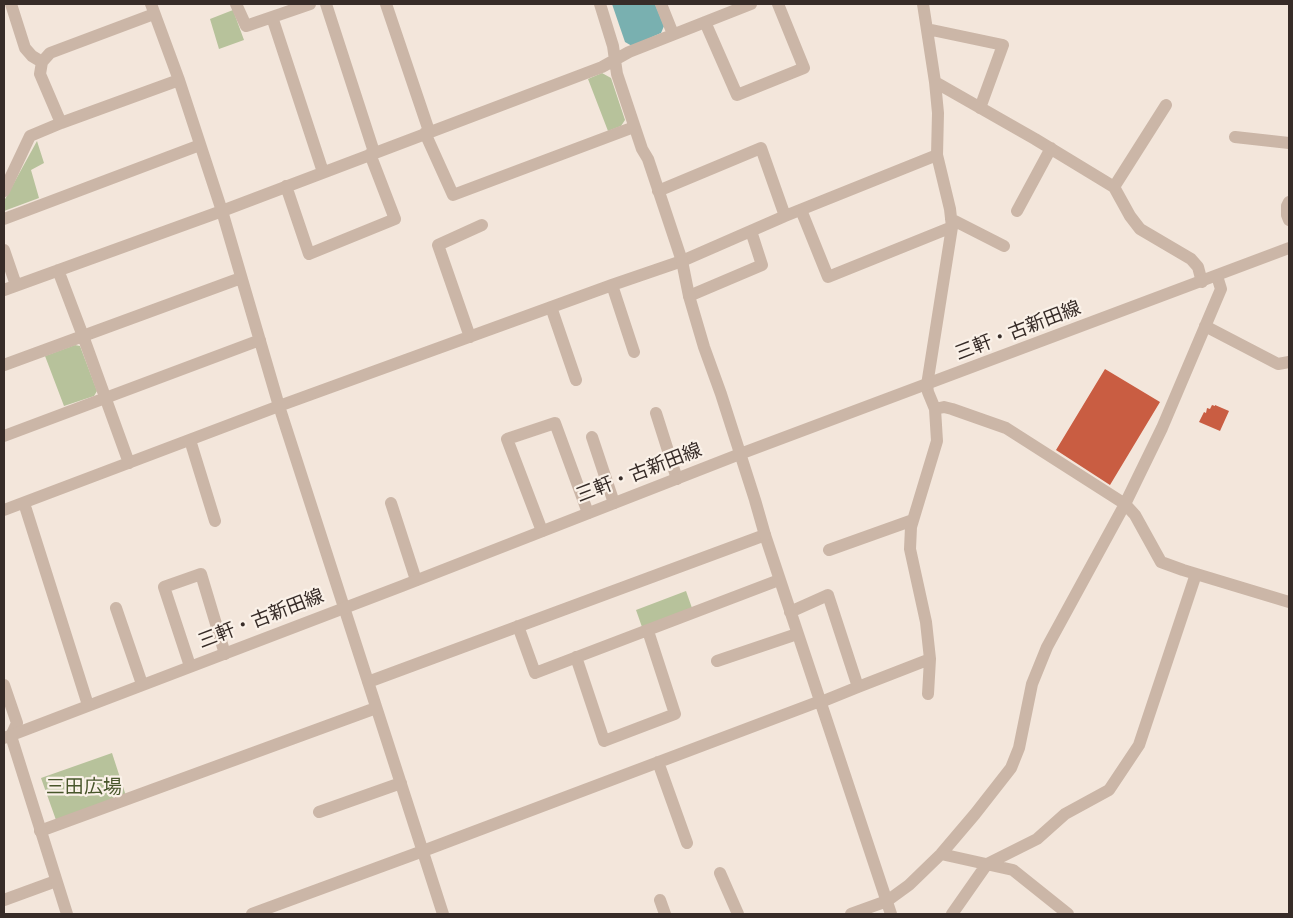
<!DOCTYPE html>
<meta charset="utf-8">
<style>
body{margin:0}
#map{position:relative;width:1293px;height:918px;overflow:hidden;background:#f3e6db;font-family:Cabin,sans-serif}
canvas{display:block}
.frame{position:absolute;inset:0;border:5px solid #372c28;pointer-events:none}
</style>
<div id="map">
<canvas width="1293" height="918"></canvas>
<div class="frame"></div>
</div>
<script>
const context = document.querySelector('canvas').getContext('2d');
context.lineJoin = 'round';
function fillPath(path, color) {
  context.fillStyle = color;
  context.fill(path, 'evenodd');
}
function toPath(rows) {
  const path = new Path2D();
  for (const r of rows) {
    path.moveTo(r[0], r[1]);
    for (let i = 2; i < r.length; i += 2) path.lineTo(r[i], r[i + 1]);
  }
  return path;
}
function strokePath(path, color, width, dash) {
  context.strokeStyle = color;
  context.lineWidth = width;
  context.lineCap = dash ? 'butt' : 'round';
  context.setLineDash(dash || []);
  context.stroke(path);
}
function label(font, color, halo, rows, align = 'center') {
  context.font = font + ' Cabin,"Noto Sans JP",sans-serif';
  context.lineWidth = 4.5;
  context.setLineDash([]);
  context.textBaseline = 'middle';
  context.strokeStyle = halo;
  context.fillStyle = color;
  for (const [text, x, y, turn = 0] of rows) {
    context.save();
    context.translate(x, y);
    context.rotate((+turn || 0) * Math.PI / 180);
    context.textAlign = isNaN(turn) ? turn : align;
    if (halo) context.strokeText(text, 0, 0);
    context.fillText(text, 0, 0);
    context.restore();
  }
}
const green = toPath([
 [233,10,244,40,219,49,210,19],
 [602,73,611,78,625,120,621,126,608,131,588,79],
 [37,141,44,163,31,170,39,198,4,211,4,201],
 [75,345,80,346,97,391,94,396,64,406,45,356],
 [686,591,692,608,642,627,636,610],
 [112,753,126,796,56,820,41,778]
]);
const water = toPath([
 [612,4,655,4,664,26,661,33,632,46,625,42]
]);
const building = toPath([
 [1105,369,1160,402,1110,485,1056,450],
 [1212,405,1215,406,1215,405,1229,411,1220,431,1199,422,1204,412,1206,413,1207,408,1210,409]
]);
const minor = toPath([
 [11,4,25,48,32,56,42,62],
 [151,4,179,80,222,211,279,406,443,914],
 [236,4,246,26,310,4],
 [326,4,374,152],
 [386,4,429,131],
 [600,4,613,46,617,74,642,149,648,159,682,261],
 [661,4,673,34],
 [923,4,935,82,938,113,937,155,950,209,952,227,927,385,928,392,935,409,937,441,911,527,910,549,926,622,930,659,928,694],
 [272,17,323,172],
 [705,22,737,95,804,68,778,4],
 [927,29,1003,45,980,108],
 [935,82,1035,139,1114,187,1130,216,1140,229,1191,259,1198,267,1202,282],
 [61,123,40,74,42,62,50,53,154,14],
 [425,133,453,195,634,127],
 [1235,137,1289,143],
 [286,186,309,254,395,219,370,154],
 [1114,187,1166,105],
 [4,191,30,136,61,123,179,80],
 [658,191,761,148,785,216],
 [1289,202,1287,206,1287,215,1289,220],
 [801,210,828,277,952,227],
 [1017,211,1051,148],
 [4,219,200,145],
 [951,219,1004,246],
 [4,250,16,285],
 [58,270,83,336,129,463],
 [612,285,634,352],
 [4,290,222,211,602,67,629,52,751,4],
 [689,296,762,265,751,231],
 [551,307,576,380],
 [1205,326,1278,364,1289,362],
 [470,337,438,245,482,225],
 [4,365,241,278],
 [935,409,944,407,952,409,1006,428,1125,504,1135,515,1161,562,1183,570,1289,602],
 [656,413,677,479],
 [4,436,260,340],
 [592,437,614,503],
 [190,440,215,521],
 [24,503,88,705],
 [391,503,416,580],
 [4,510,279,406,612,285,682,261,785,216,937,155],
 [542,531,507,439,555,423,588,513],
 [829,550,913,520],
 [116,608,142,684],
 [790,612,828,595,858,687],
 [518,626,535,673,779,580],
 [576,657,604,741,675,714,648,631],
 [717,661,797,634],
 [190,666,164,587,201,574,225,654],
 [368,682,765,535,891,914],
 [4,685,17,723,11,736],
 [658,762,687,843],
 [319,812,401,783],
 [40,831,376,708],
 [941,854,1013,870,1068,914],
 [720,873,738,914],
 [4,900,56,881],
 [660,900,665,914],
 [252,914,423,851,815,703,821,702,858,687,930,659],
 [851,914,887,901,909,885,941,854,975,814,1011,768,1019,748,1032,684,1047,647,1125,504,1162,428,1221,289,1217,276],
 [952,914,987,864,1037,839,1065,814,1109,790,1139,745,1196,574]
]);
const tertiary = toPath([
 [682,261,689,296,704,347,721,394,755,500,765,535],
 [11,736,67,914],
 [4,738,402,586,740,454,1289,248]
]);
const streetNames = [
 ["三軒・古新田線",1018,331,-21],
 ["三軒・古新田線",639,473,-21],
 ["三軒・古新田線",261,619,-21]
];
const parkNames = [
 ["三田広場",84,787]
];
fillPath(green, '#b7c29b');
fillPath(water, '#79b0b0');
fillPath(building, '#c95d42');
strokePath(minor, '#cbb6a7', 12);
strokePath(tertiary, '#cbb6a7', 12);
label('19px', '#372c28', '#faf1e8', streetNames);
label('19px', '#48562b', '#faf1e8', parkNames);
</script>
